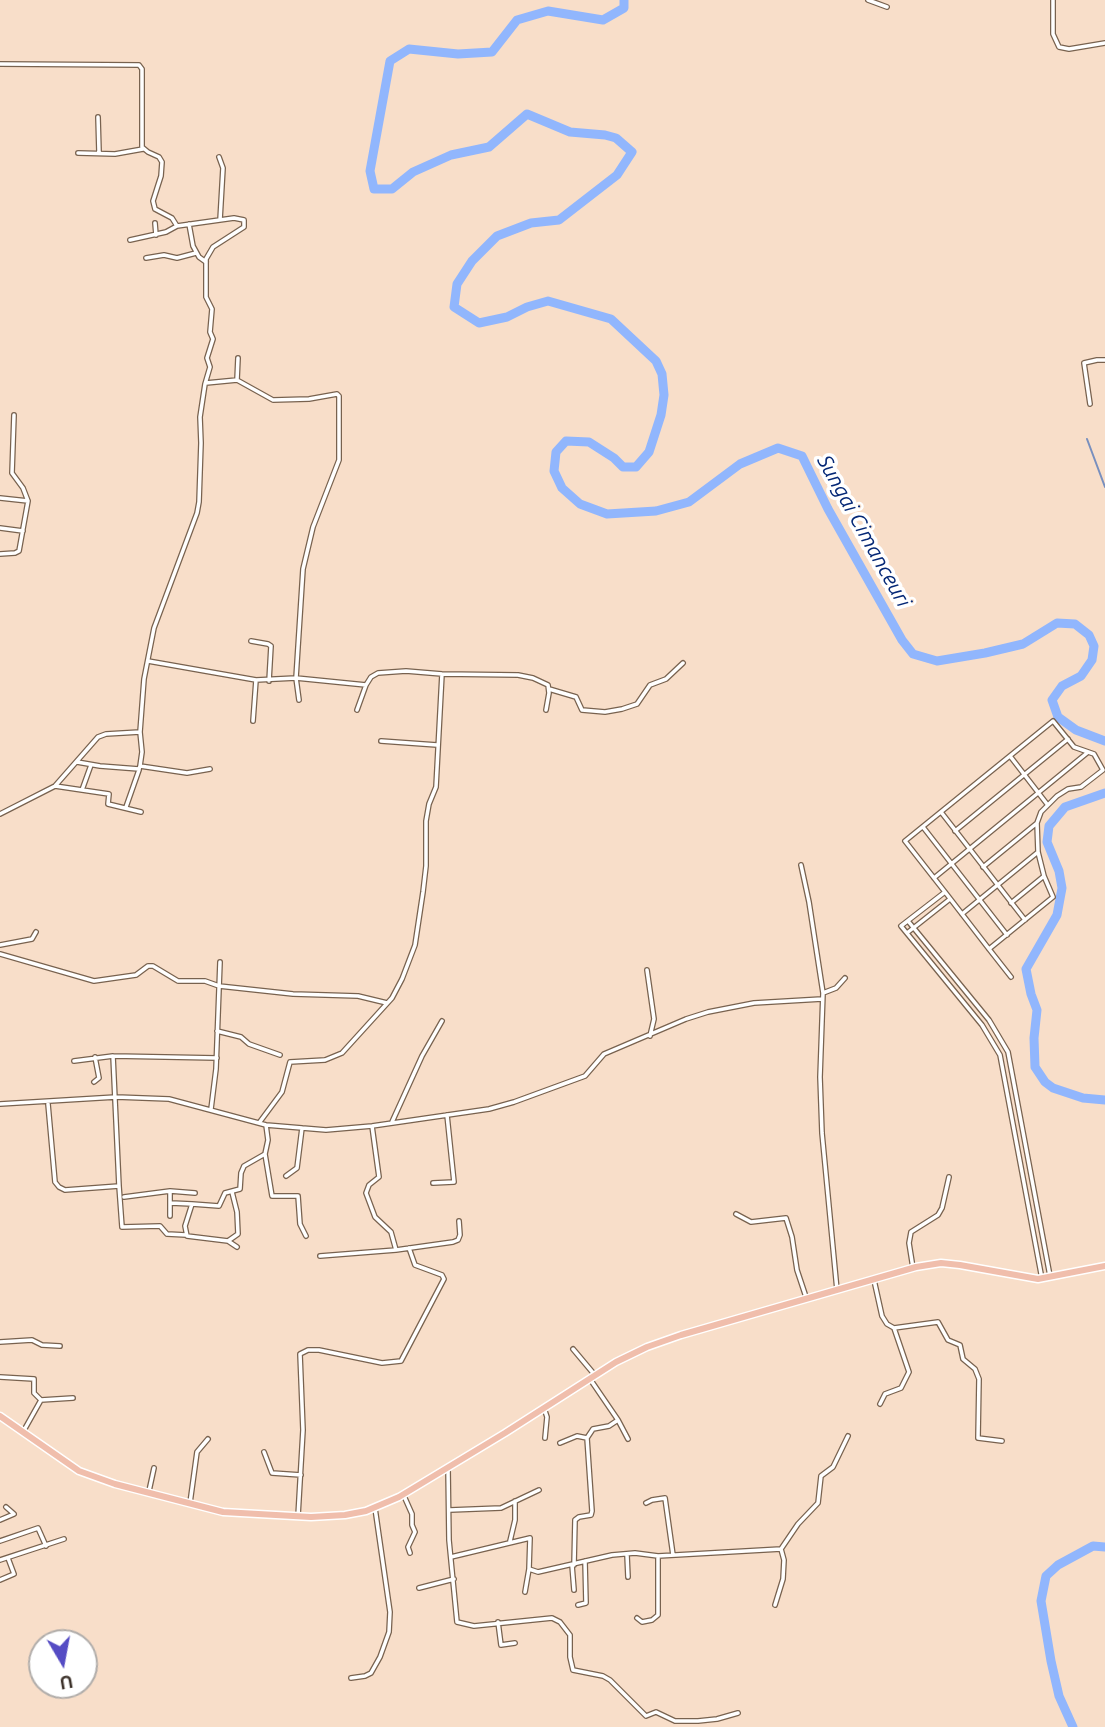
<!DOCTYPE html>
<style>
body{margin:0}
#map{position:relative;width:1105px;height:1727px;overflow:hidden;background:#f8dec9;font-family:Ubuntu,sans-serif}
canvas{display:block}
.north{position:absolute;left:28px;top:1629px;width:70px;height:70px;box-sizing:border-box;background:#fff;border:2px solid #b1adaa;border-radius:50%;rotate:170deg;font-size:19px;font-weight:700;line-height:28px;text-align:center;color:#3d332b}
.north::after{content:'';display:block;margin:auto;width:24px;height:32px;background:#554cc4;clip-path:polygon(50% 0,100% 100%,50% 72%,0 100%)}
</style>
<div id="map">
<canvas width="1105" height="1727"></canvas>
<div class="north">U</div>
</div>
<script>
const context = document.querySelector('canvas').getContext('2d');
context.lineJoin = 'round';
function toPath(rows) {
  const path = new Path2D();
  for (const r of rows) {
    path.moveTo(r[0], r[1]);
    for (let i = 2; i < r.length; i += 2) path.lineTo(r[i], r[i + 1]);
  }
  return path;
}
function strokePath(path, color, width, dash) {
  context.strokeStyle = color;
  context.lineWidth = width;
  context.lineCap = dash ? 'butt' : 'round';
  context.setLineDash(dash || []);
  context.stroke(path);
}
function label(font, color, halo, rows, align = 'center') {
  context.font = font + ' Ubuntu,sans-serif';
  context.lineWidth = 7;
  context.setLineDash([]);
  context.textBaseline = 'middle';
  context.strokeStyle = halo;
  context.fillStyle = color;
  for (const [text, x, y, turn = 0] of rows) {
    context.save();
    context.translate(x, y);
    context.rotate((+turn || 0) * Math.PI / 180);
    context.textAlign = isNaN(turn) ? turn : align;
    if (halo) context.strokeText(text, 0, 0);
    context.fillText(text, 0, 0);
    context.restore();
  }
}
const stream = toPath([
 [1087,439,1105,487]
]);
const river = toPath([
 [624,0,624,8,603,20,548,11,517,20,492,52,458,54,409,49,390,61,370,171,374,189,392,189,413,172,451,155,489,147,527,114,570,132,605,135,616,138,632,152,617,175,559,220,531,223,497,236,472,261,457,284,454,307,479,323,507,317,527,307,548,301,611,319,656,361,662,374,664,395,661,415,649,452,636,467,623,467,614,458,589,442,566,441,556,452,554,471,562,488,580,504,607,514,656,511,689,502,740,464,778,448,802,456,828,509,902,640,913,654,937,661,985,653,1023,644,1057,623,1075,624,1089,635,1094,646,1092,660,1081,676,1062,686,1052,700,1058,717,1076,730,1105,741],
 [1105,793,1065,807,1049,826,1047,842,1059,871,1062,888,1057,915,1026,969,1031,994,1037,1010,1034,1038,1035,1067,1045,1082,1053,1088,1083,1098,1105,1100],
 [1073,1727,1059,1696,1051,1661,1041,1601,1046,1576,1058,1565,1093,1546,1105,1547]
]);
const minor = toPath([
 [868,0,887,7],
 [1053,0,1053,34,1059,47,1069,49,1105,43],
 [0,64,139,65,142,69,142,147,148,152,159,157,162,162,161,176,153,201,155,209,172,218,177,226,234,218,244,220,244,227,213,247,206,259,206,297,212,309,210,332,213,339,207,358,210,367,205,384,200,417,201,443,199,502,197,513,154,628,144,679,140,732,142,752,140,766],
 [98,117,99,152],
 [78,153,115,154,143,149],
 [219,157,223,168,220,220],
 [155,223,156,235],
 [189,224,193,246,199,257,206,262],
 [130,240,166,232,177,226],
 [146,258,164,255,177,258,196,253],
 [237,380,273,400,309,399,337,394,339,396,339,460,313,527,303,569,296,678,299,700],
 [206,383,237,380,238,358],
 [1090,404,1084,363,1097,360,1105,360],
 [0,498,28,501],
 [0,528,23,531],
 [0,554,15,553,19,551,28,501,23,488,12,473,14,415],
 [251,641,268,644,271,646,269,681],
 [148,661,256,680,296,678,366,685,357,710],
 [366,685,371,677,378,673,406,671,442,674,518,675,533,678,548,685,549,693,546,710],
 [549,689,576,697,582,710,605,712,622,709,637,704,650,685,666,679,683,663],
 [253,721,256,680],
 [381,741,437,745],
 [1010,756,1047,804],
 [77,762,100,766,139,769,140,766,187,773,210,769],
 [55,786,109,794,108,804,141,812],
 [82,790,91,765],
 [126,807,139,770],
 [941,812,1025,920],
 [0,814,55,786,98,737,106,734,140,732],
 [923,827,1007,935],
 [955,831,1068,739],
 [801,865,809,902,823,993,820,1077,822,1133,837,1290],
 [983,867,1037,823],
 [934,878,1087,753],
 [945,892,901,926,982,1025,1000,1055,1042,1279],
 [1011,903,1044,876],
 [962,914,1038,852],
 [908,921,989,1020,1008,1052,1050,1276],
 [907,933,950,899],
 [0,945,32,939,36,932],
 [989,949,1053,897,1044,876,1038,852,1037,823,1041,812,1057,796,1068,789,1081,787,1103,770,1094,754,1074,747,1053,721,905,841,934,878,945,892,962,914,989,949,1011,977],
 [0,954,94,981,136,975,148,966,153,966,178,981,205,981,219,986,293,994,358,996,387,1003],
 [647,970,654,1019,650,1036],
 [823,993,836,988,845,978],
 [217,1031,241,1037,249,1044,280,1055],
 [74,1061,113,1056],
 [94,1082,99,1078,95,1057],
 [0,1104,116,1097,169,1099,266,1125,326,1130,372,1126,489,1109,514,1102,585,1076,604,1054,686,1019,708,1012,754,1003,822,999],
 [48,1104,55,1182,59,1187,65,1190,119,1186,122,1227,160,1226,167,1234,186,1235],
 [211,1109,216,1069,220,962],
 [392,1122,422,1056,442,1021],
 [259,1123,282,1092,290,1062,325,1060,342,1053,392,998,402,979,415,945,423,892,426,866,426,821,429,804,436,787,442,674],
 [266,1125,268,1140,265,1154,272,1196,298,1196,300,1224,306,1236],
 [372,1126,379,1177,369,1185,366,1193,375,1217,391,1232,396,1250],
 [286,1176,297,1168,302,1128],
 [433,1183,454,1182,447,1115],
 [119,1186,113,1056,217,1058],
 [232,1192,237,1212,238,1234,228,1241,237,1247],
 [124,1197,170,1191,195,1193],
 [171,1203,192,1204],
 [736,1214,751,1222,786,1218,792,1237,797,1270,806,1297],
 [170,1216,170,1191],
 [228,1241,187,1236,185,1226,192,1204,219,1206,225,1193,240,1189,241,1173,244,1166,265,1154],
 [320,1256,396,1250,453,1242,458,1240,460,1235,459,1221],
 [913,1268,909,1243,911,1232,938,1215,942,1208,949,1177],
 [874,1280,882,1316,887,1324,894,1328,938,1322,948,1340,960,1345,963,1359,975,1369,979,1379,978,1438,1002,1441],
 [0,1342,32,1340,42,1345,60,1346],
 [573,1349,594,1374],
 [0,1377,34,1379,34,1393,41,1400],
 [880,1404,885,1394,901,1388,909,1372,894,1328],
 [544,1408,547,1417,545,1438],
 [618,1420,628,1439],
 [23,1432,41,1400,73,1398],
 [560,1443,577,1436,587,1438],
 [264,1452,272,1473,301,1475],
 [448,1468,449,1540,457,1622,474,1626,552,1618,560,1622,570,1635,570,1657,573,1670,603,1676,610,1680,646,1716,656,1712,675,1721,698,1721,717,1719,738,1713],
 [149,1491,154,1468],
 [404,1496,412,1514,412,1525,415,1532,408,1547,410,1553],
 [190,1503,197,1452,208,1439],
 [646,1503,652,1500,665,1498,673,1555],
 [450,1510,501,1508,539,1490],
 [298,1516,303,1430,300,1354,308,1350,319,1350,382,1363,401,1361,444,1279,442,1275,415,1265,409,1248],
 [0,1520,14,1514,6,1507],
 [0,1541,38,1528,46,1546],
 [510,1541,515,1520,515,1501],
 [781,1549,798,1524,818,1503,821,1476,833,1467,848,1436],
 [627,1555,628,1577],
 [451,1557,530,1538,529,1569,538,1572,612,1555,635,1553,658,1556,781,1549,784,1560,783,1579,775,1605],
 [0,1560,64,1539],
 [572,1565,574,1590],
 [574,1565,575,1520,579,1517,591,1515,592,1511,587,1438,593,1429,609,1426,618,1420,590,1379],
 [0,1580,14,1574,8,1558],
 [419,1588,454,1579],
 [525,1592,529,1569],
 [578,1605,586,1603,585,1561],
 [637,1618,642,1622,652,1620,658,1615,658,1556],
 [498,1622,501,1645,515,1643],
 [351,1678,365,1676,371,1673,380,1657,389,1632,390,1612,375,1508]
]);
const primary = toPath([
 [0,1416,79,1471,115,1484,223,1512,311,1517,345,1515,366,1511,399,1497,505,1433,616,1362,647,1347,681,1335,916,1267,941,1263,960,1265,1038,1279,1105,1266]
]);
const waterNames = [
 ["Sungai Cimanceuri",864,531,61]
];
strokePath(stream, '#788fbe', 2);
strokePath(river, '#91b6fd', 9);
strokePath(minor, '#78624f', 6);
strokePath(primary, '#fff', 9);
strokePath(minor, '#fff', 3.5);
strokePath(primary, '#f0beac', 6);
label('italic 21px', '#052876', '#fff', waterNames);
</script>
